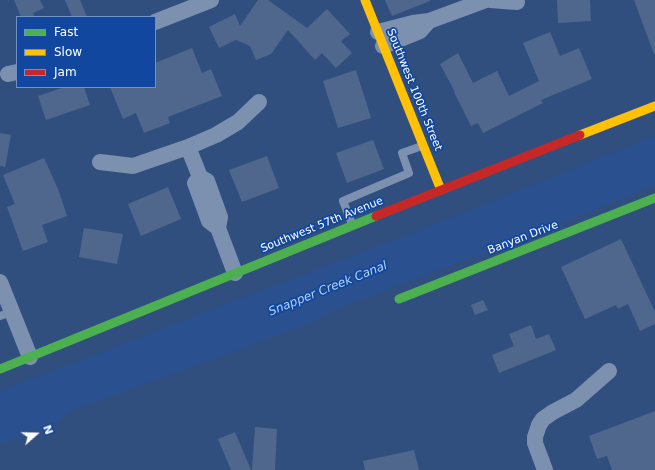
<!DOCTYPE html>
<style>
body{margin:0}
#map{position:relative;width:655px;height:470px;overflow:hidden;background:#314f7e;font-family:"DejaVu Sans",sans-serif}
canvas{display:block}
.legend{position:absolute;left:16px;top:16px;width:140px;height:72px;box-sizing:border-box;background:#11479e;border:1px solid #7091c5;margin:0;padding:5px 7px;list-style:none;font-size:12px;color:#fff}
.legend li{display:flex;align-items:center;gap:8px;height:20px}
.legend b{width:20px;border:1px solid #7091c5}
.north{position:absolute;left:16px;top:414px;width:40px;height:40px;-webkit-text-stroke:3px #11479e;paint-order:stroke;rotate:70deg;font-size:11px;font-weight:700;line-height:16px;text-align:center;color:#fff}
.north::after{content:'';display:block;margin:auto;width:14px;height:18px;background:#fff;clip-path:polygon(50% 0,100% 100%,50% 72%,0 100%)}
</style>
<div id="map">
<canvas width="655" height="470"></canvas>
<ul class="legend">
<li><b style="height:5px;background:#4caf50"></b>Fast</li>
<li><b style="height:5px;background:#ffc107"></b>Slow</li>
<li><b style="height:5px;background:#c62828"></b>Jam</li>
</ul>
<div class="north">N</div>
</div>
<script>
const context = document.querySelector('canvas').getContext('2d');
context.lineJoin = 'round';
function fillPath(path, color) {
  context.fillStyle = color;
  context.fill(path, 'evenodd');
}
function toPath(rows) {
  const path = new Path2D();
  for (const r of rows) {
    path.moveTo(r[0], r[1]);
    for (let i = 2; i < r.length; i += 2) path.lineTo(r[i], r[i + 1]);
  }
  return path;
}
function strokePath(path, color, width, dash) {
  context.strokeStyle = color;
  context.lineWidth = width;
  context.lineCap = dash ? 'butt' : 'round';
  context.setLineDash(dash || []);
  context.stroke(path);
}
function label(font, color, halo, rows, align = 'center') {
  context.font = font + ' "DejaVu Sans",sans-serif';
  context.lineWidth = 3.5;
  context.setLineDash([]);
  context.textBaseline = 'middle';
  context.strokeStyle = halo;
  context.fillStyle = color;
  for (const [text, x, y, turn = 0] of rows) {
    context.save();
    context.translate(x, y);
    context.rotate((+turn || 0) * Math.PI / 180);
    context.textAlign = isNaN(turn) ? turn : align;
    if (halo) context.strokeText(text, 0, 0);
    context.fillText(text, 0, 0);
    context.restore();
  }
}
const water = toPath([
 [655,136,655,185,549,228,331,311,314,322,71,411,57,423,0,444,0,392,35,378,258,292,403,237]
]);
const building = toPath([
 [14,0,40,0,44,8,33,13,35,17,21,17],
 [65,0,80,0,87,17,72,17],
 [258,0,268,0,307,28,327,9,350,34,341,41,352,53,336,68,322,53,315,60,288,30,271,54,256,60,250,46,236,40,219,48,209,27,235,14,240,26],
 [385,0,430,0,430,1,392,16],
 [557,0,590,0,591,21,558,23],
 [634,0,655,0,655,54,654,54],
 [550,32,560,56,579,48,592,79,541,100,543,103,483,133,478,123,471,126,454,92,455,92,440,64,458,53,473,83,497,71,509,96,539,81,523,43],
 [192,48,202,73,211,69,222,96,168,117,170,123,144,133,136,113,123,119,110,87,155,87,155,63],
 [356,70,371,118,338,128,323,81],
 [65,87,84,87,90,105,46,120,38,96],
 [0,133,11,135,5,167,0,166],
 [373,140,384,169,347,183,336,153],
 [267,156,279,188,242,202,229,170],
 [44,158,58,189,67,216,42,225,48,242,23,251,7,207,15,204,3,175],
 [168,187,181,219,141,236,128,204],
 [84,228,123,234,117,264,79,257],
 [621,239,655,312,655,324,640,331,628,304,618,309,616,305,585,319,561,267],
 [483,300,488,310,475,315,471,305],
 [531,325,536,339,549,334,556,350,499,373,492,355,514,346,509,334],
 [655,411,655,470,612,470,607,456,597,459,589,436],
 [255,427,277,429,275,470,252,470],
 [235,432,251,470,231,470,218,439],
 [414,450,419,470,365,470,363,461]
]);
const lane = toPath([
 [352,224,343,201,409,173,402,153,422,146],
 [0,316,12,312]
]);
const street = toPath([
 [490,0,517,2],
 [155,22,211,0],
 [378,32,413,23,429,21,486,0],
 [383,46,420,31,429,21],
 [8,74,17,72],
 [188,147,200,177,207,181,220,217,218,228,235,273],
 [100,162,133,166,188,147,216,135,238,122,259,102],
 [200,177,195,183,209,221,218,228],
 [0,282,30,357],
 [545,470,535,443,535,437,539,425,543,419,553,412,576,400,609,371]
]);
const fast = toPath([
 [399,299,655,198],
 [0,369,376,216]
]);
const slow = toPath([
 [365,0,441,190],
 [580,135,655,106]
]);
const jam = toPath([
 [376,216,580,135]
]);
const streetNames = [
 ["Southwest 100th Street",414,90,68],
 ["Southwest 57th Avenue",322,225,-22],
 ["Banyan Drive",523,238,-21]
];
const waterNames = [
 ["Snapper Creek Canal",328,289,-22]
];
fillPath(water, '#2a508f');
fillPath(building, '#4f678c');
strokePath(lane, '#7c90af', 8);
strokePath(street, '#7c90af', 16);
strokePath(fast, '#4caf50', 9);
strokePath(slow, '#ffc107', 9);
strokePath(jam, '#c62828', 9);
label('11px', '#fff', '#11479e', streetNames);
label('italic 12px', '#b4d1fb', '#11479e', waterNames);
</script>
